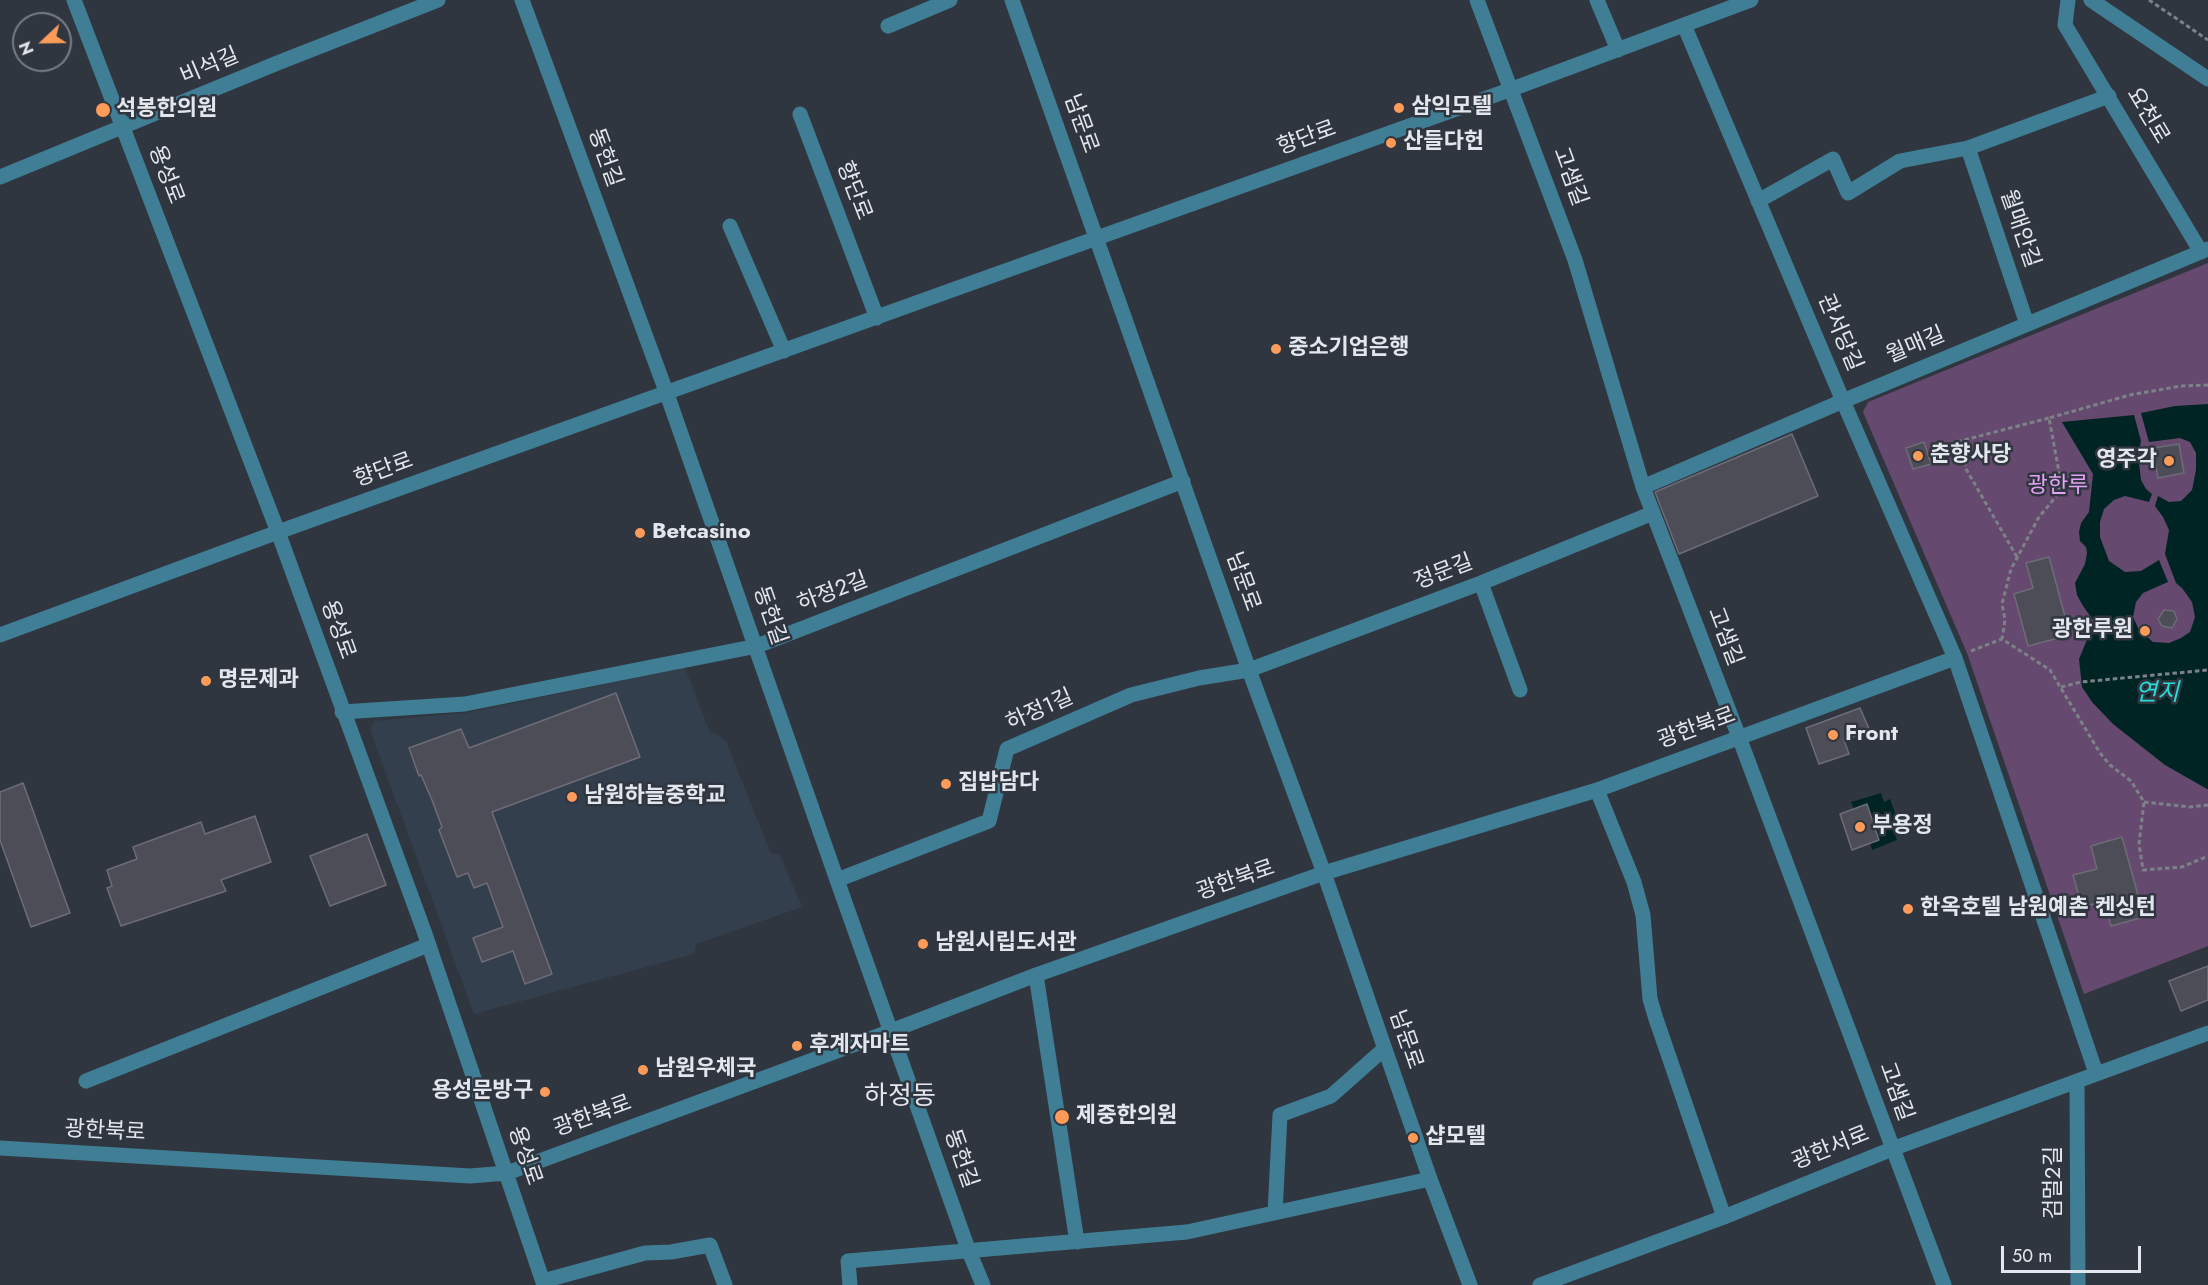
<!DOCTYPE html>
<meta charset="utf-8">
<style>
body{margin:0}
#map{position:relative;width:2208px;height:1285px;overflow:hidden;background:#30363f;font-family:Jost,sans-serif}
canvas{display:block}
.north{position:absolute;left:12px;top:12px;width:60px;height:60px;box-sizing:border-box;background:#30363f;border:2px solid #787d85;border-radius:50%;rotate:248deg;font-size:16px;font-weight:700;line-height:24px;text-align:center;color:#e3e7ed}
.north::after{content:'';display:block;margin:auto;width:21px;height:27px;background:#fe9b59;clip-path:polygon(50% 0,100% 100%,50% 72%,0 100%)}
.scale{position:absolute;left:2001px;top:1246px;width:140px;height:27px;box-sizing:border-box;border:3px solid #e3e7ed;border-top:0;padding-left:8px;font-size:18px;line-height:21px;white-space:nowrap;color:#e3e7ed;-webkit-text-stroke:4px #30363f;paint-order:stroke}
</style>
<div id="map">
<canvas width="2208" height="1285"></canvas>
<div class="north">N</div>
<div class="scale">50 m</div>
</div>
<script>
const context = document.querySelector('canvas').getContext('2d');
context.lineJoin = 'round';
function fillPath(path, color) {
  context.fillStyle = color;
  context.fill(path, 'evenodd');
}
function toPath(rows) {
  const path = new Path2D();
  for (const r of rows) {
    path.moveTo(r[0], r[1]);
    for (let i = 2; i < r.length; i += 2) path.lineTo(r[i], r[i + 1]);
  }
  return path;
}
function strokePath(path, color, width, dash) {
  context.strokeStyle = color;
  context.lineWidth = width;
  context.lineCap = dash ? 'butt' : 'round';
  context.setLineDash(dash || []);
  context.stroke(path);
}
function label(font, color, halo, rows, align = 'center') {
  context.font = font + ' Jost,"Noto Sans KR",sans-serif';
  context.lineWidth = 5;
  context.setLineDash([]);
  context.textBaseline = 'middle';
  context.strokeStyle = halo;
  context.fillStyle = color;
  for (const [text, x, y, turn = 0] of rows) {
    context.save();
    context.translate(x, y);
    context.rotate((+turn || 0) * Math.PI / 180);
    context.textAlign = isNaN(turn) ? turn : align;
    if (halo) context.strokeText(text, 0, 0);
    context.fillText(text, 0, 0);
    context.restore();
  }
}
const built = toPath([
 [685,668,709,730,726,741,771,854,779,853,802,907,696,944,694,954,474,1014,370,730,374,721,465,713]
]);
const green = toPath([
 [2208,263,2208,946,2084,994,1967,653,1863,412,1868,402]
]);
const water = toPath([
 [2208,404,2208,789,2207,789,2165,765,2113,724,2092,702,2082,687,2079,659,2091,630,2096,624,2083,606,2077,595,2075,583,2085,564,2087,553,2086,547,2080,541,2079,532,2081,523,2089,512,2093,474,2062,422,2134,415,2141,441,2138,455,2141,480,2146,489,2152,494,2149,502,2125,496,2114,500,2104,509,2100,522,2100,537,2109,561,2125,572,2141,571,2159,560,2168,582,2143,593,2136,602,2133,617,2139,630,2153,642,2169,643,2181,638,2190,632,2195,617,2192,602,2182,588,2176,583,2165,554,2169,530,2163,517,2155,506,2158,496,2169,502,2181,501,2192,490,2196,470,2196,453,2190,442,2180,438,2149,442,2141,413,2175,406],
 [1881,793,1884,802,1890,799,1901,830,1894,832,1897,840,1872,850,1870,843,1879,839,1867,804,1854,809,1851,802]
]);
const building = toPath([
 [1792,434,1818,496,1679,554,1655,492,1792,434],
 [1924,442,1931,464,1913,469,1906,448,1924,442],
 [2179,444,2184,473,2158,478,2153,448,2179,444],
 [2049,557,2070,635,2028,646,2014,594,2033,588,2026,563,2049,557],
 [2164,610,2174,611,2177,619,2172,628,2162,626,2158,619,2164,610],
 [616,693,640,757,492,812,552,974,525,984,513,951,482,962,473,938,503,927,487,883,474,888,468,873,457,877,439,830,442,827,432,800,421,775,419,776,409,748,461,729,469,748,616,693],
 [1860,708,1870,731,1844,740,1849,754,1819,764,1806,728,1860,708],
 [23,783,70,913,31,927,0,840,0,792,23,783],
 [1867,804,1879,840,1852,850,1840,814,1867,804],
 [255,816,271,862,221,880,226,891,121,926,107,888,112,886,107,870,137,859,133,847,201,822,205,834,255,816],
 [367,834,386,885,330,906,310,856,367,834],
 [2122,837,2144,917,2111,926,2104,901,2082,907,2073,875,2097,869,2091,846,2122,837],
 [2208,966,2208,1000,2181,1011,2169,981,2208,966]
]);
const path = toPath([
 [2149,0,2208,40],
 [2208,385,2181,386,2130,395,2049,418,2061,483,2058,494,2039,517,2011,569,2002,604,2005,620,2002,639,2050,670,2100,753,2110,765,2131,781,2144,802,2139,844,2143,870,2182,867,2208,856],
 [2017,557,1966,469,1960,441,2049,418],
 [1971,651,2002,639],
 [2061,687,2081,682,2208,670],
 [2144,802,2190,807,2208,805]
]);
const minor = toPath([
 [74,0,278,532,424,931,544,1285],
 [522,0,667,394,837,880,968,1249,983,1285],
 [1012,0,1249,670,1324,873,1430,1179,1470,1285],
 [1477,0,1575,260,1643,487,1739,737,1944,1285],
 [1597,0,1618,50],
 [2068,0,2065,25,2201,252],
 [2091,0,2208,79],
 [1684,25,1843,401,1955,658],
 [888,26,950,0],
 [800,114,877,318],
 [1968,148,2027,324],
 [0,177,280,62,438,0],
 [1758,201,1833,159,1848,193,1900,161,1968,148,2109,96],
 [730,226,784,351],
 [1643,487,1843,401,2208,249],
 [1481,583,1520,690],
 [0,635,278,532,1512,89,1751,0],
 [342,712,465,704,757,646,1183,481],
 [1597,790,1634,882,1643,915,1650,999,1656,1019,1724,1217],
 [837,880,989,821,1007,749,1131,695,1199,678,1249,670,1481,583,1653,513],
 [1036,975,1077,1242],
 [86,1081,428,945],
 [2077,1081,2078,1285],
 [0,1148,470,1176,507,1173,891,1031,1036,975,1324,873,1597,790,1955,658,2096,1073],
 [1275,1213,1280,1115,1331,1096,1384,1049],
 [543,1281,645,1253,671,1252,710,1245,725,1285],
 [850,1285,848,1261,1187,1232,1430,1179],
 [1540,1285,1724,1217,1892,1149,2208,1033]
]);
const markers = [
 [1399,108,6,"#fe9b59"],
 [103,110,8,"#fe9b59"],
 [1391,143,6,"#fe9b59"],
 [1276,349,6,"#fe9b59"],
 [1918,456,6,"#fe9b59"],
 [2169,461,6,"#fe9b59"],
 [640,533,6,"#fe9b59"],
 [2145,631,6,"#fe9b59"],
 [206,681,6,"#fe9b59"],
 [1833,735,6,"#fe9b59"],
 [946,784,6,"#fe9b59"],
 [572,797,6,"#fe9b59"],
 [1860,827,6,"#fe9b59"],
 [1908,909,6,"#fe9b59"],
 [923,944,6,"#fe9b59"],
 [797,1046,6,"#fe9b59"],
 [643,1070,6,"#fe9b59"],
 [545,1092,6,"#fe9b59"],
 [1062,1117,8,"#fe9b59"],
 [1413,1138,6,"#fe9b59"]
];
const streetNames = [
 ["비석길",210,67,-23],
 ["요천로",2147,116,59],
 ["남문로",1080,124,70],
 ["향단로",1307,139,-20],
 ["동헌길",604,158,70],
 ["용성로",165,175,69],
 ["고샘길",1569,177,70],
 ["향단로",853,191,69],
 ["월매안길",2019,229,71],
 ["관서당길",1839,333,67],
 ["월매길",1916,346,-23],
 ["향단로",384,471,-20],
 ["정문길",1444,573,-21],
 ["남문로",1242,582,70],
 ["하정2길",833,593,-21],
 ["동헌길",769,616,71],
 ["용성로",337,630,70],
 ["고샘길",1724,637,69],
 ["하정1길",1040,711,-24],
 ["광한북로",1697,729,-20],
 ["광한북로",1236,881,-19],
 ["남문로",1405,1040,71],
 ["고샘길",1895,1092,70],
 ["광한북로",593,1117,-20],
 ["광한북로",105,1132,3],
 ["광한서로",1831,1149,-22],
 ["용성로",524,1156,71],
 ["동헌길",960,1159,71],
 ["검멀2길",2055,1183,-90]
];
const poiNames = [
 ["삼익모텔",1411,108],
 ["석봉한의원",116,110],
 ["산들다헌",1403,143],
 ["중소기업은행",1288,349],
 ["춘향사당",1930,456],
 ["영주각",2157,461,"right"],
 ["Betcasino",652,533],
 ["광한루원",2133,631,"right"],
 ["명문제과",218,681],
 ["Front",1845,735],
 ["집밥담다",958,784],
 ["남원하늘중학교",584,797],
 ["부용정",1872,827],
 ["한옥호텔 남원예촌 켄싱턴",1920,909],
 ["남원시립도서관",935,944],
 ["후계자마트",809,1046],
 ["남원우체국",655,1070],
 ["용성문방구",533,1092,"right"],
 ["제중한의원",1076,1117],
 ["샵모텔",1425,1138]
];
const parkNames = [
 ["광한루",2058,487]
];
const waterNames = [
 ["연지",2157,694]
];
const quarterNames = [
 ["하정동",900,1098]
];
fillPath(built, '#343f4d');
fillPath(green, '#66496e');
fillPath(water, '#002423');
fillPath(building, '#4d4d58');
strokePath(building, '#6d6c78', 1.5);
strokePath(path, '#7d8289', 3, [4.5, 3]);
strokePath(minor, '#407e95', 15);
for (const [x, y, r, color] of markers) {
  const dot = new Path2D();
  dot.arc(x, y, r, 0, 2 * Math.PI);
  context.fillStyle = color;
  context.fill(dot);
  strokePath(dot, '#30363f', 2);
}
label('22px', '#e3e7ed', '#30363f', streetNames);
label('bold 22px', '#e3e7ed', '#30363f', poiNames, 'left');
label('22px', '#e3a2f5', '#30363f', parkNames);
label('italic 24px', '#28dbd9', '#30363f', waterNames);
label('26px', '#e3e7ed', '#30363f', quarterNames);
</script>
